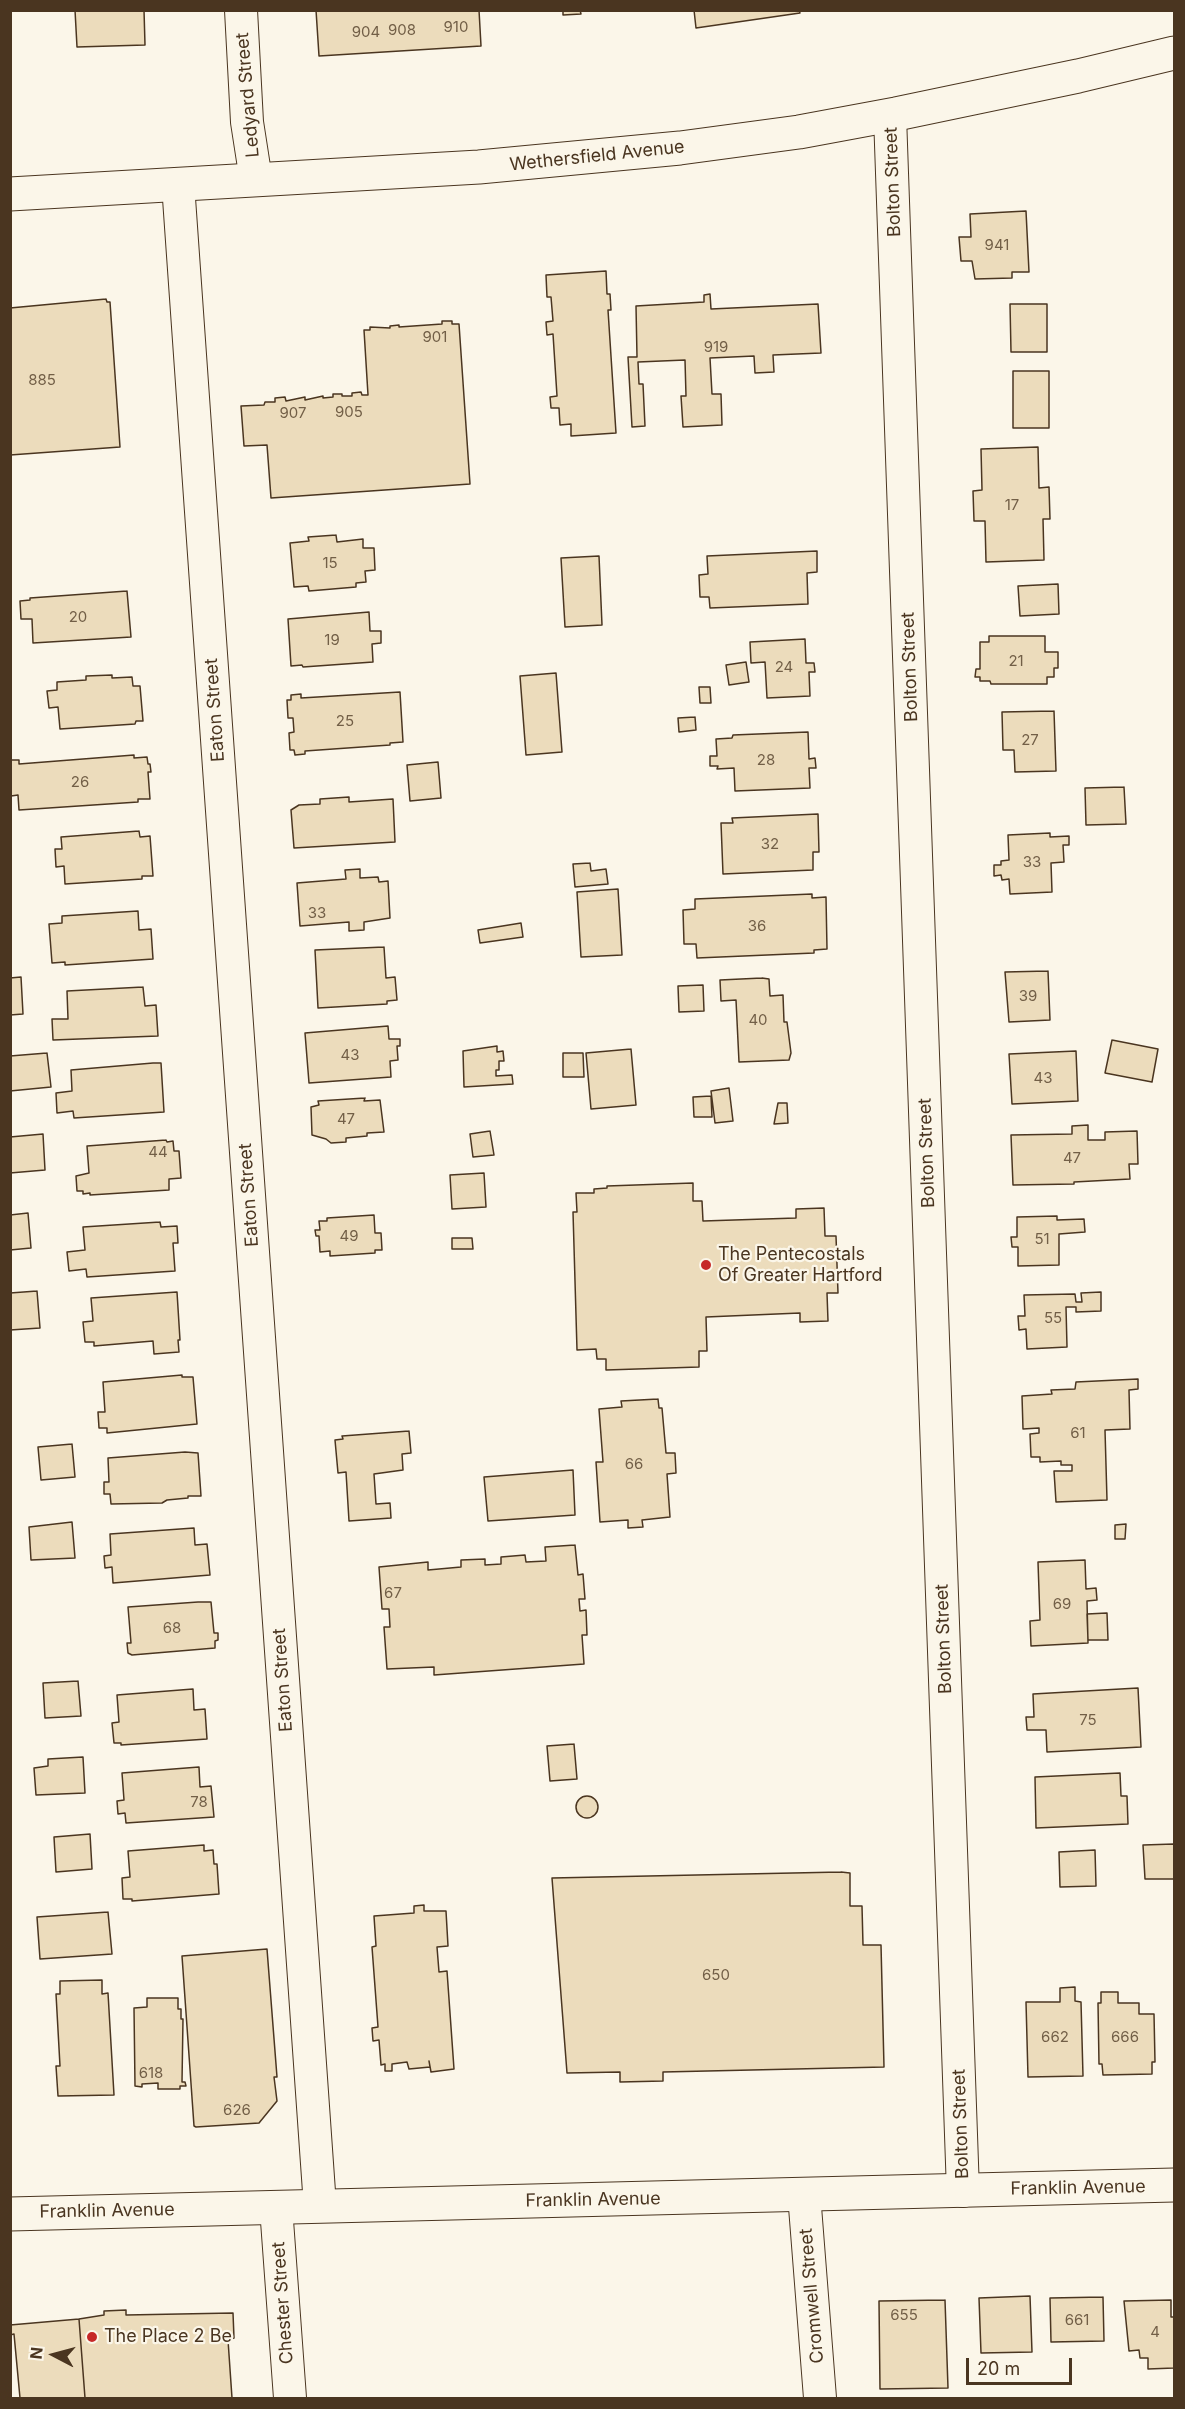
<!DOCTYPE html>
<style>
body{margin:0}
#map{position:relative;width:1185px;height:2409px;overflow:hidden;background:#fbf6e9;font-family:Inter,sans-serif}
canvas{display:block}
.frame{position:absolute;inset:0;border:12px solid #4a3520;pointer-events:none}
.north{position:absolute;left:24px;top:2325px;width:60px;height:60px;-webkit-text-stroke:4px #fbf6e9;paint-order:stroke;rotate:276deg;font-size:16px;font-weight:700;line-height:24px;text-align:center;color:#4a3520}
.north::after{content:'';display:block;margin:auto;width:21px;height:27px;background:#4a3520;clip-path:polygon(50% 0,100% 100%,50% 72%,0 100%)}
.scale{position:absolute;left:966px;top:2358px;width:106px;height:27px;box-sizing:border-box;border:3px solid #4a3520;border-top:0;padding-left:8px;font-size:18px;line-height:21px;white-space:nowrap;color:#4a3520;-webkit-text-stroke:4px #fbf6e9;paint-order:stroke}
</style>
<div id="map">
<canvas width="1185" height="2409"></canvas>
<div class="frame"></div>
<div class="north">N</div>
<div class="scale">20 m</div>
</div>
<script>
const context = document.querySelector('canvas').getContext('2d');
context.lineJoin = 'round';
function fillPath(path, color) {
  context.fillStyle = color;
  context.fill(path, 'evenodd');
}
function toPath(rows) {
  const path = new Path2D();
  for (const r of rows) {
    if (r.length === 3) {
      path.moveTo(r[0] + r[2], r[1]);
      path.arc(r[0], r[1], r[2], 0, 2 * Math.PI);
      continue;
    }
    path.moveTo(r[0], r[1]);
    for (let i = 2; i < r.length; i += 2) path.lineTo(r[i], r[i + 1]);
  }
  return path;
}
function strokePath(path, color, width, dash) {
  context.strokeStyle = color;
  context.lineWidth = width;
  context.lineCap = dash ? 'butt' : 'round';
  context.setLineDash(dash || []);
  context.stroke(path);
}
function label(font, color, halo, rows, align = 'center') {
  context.font = font + ' Inter,sans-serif';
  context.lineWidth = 4.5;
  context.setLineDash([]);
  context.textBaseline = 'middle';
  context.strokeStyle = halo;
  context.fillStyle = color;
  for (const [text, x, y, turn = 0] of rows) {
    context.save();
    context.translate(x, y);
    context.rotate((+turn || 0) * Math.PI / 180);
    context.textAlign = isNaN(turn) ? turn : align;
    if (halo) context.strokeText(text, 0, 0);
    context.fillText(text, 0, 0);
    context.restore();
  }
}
const building = toPath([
 [75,10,144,10,145,45,77,47,75,10],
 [316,10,479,10,481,46,319,56,316,10],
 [563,10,580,10,581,14,563,15,563,10],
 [694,10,799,10,800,13,696,28,694,10],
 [1026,211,1029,272,1012,272,1012,278,975,279,972,261,961,261,959,237,971,237,970,214,1026,211],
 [606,271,607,294,610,294,611,310,608,310,616,433,571,436,571,424,560,425,559,408,551,408,550,397,557,396,553,334,547,335,546,322,553,321,551,297,547,297,546,275,606,271],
 [710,294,711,309,818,304,821,353,773,355,774,372,755,373,754,356,710,358,712,394,721,394,722,425,683,427,681,396,686,396,685,360,638,362,639,384,643,384,645,426,632,427,628,357,637,357,636,306,704,302,704,295,710,294],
 [106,299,107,302,110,302,120,447,10,455,10,308,106,299],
 [1010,304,1047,304,1047,352,1011,352,1010,304],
 [442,321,452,321,452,324,459,324,470,484,271,498,267,445,244,446,241,406,264,405,265,402,275,402,275,398,285,397,286,401,305,397,305,400,323,396,323,398,333,397,333,394,342,394,342,396,352,396,352,393,361,392,362,395,368,395,364,330,370,330,370,327,390,328,390,326,399,325,399,327,442,324,442,321],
 [1013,371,1049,371,1049,428,1013,428,1013,371],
 [1038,447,1039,488,1049,487,1050,519,1043,519,1044,560,986,562,985,521,974,521,973,491,982,490,981,449,1038,447],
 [336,535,337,542,363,539,363,548,374,548,375,570,365,571,366,582,356,583,356,587,309,591,308,586,294,587,290,543,309,541,308,537,336,535],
 [817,551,817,572,807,573,808,604,710,608,709,597,700,597,699,575,708,574,707,556,817,551],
 [599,556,602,625,565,627,561,558,599,556],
 [1058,584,1059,614,1020,616,1018,586,1058,584],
 [127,591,131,637,33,643,32,619,21,619,20,601,30,600,30,598,127,591],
 [369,612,370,631,381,631,381,643,372,644,373,662,303,667,302,665,291,666,288,619,369,612],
 [989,636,1045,636,1045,652,1058,652,1058,668,1054,668,1054,677,1047,677,1047,684,991,684,990,681,980,681,980,677,975,677,976,669,980,669,980,642,989,642,989,636],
 [805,639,806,663,814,663,815,672,809,672,810,696,767,698,765,662,751,663,750,642,805,639],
 [746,662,749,682,729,685,726,665,746,662],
 [556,673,562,752,526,755,520,676,556,673],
 [112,675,112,678,132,677,133,686,140,686,143,721,136,721,135,724,60,729,58,707,49,708,47,691,57,690,57,682,86,680,86,676,112,675],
 [699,687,710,687,711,703,700,703,699,687],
 [400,692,403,742,390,743,390,745,305,751,305,754,295,755,294,750,290,750,289,733,294,732,293,718,288,718,287,700,291,700,291,695,301,694,301,698,400,692],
 [1054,711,1056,771,1015,772,1014,750,1003,750,1002,712,1054,711],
 [695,717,696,730,679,732,678,718,695,717],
 [808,732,809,759,815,758,816,768,809,768,810,788,735,791,734,768,717,769,718,766,710,766,710,756,717,756,716,739,732,738,733,735,808,732],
 [134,755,134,758,147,757,148,764,150,764,151,772,148,772,150,799,138,799,138,802,19,810,18,795,11,796,10,760,19,760,19,764,134,755],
 [438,762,441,798,410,801,407,765,438,762],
 [1124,787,1126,824,1086,825,1085,788,1124,787],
 [349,797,349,802,393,799,395,842,294,848,291,810,299,805,320,804,320,799,349,797],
 [818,814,819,852,813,852,813,870,723,874,721,823,733,823,732,818,818,814],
 [139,831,140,837,150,836,153,876,142,876,142,879,65,884,64,866,56,867,55,849,62,849,61,837,139,831],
 [1050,833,1050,837,1069,836,1069,845,1063,845,1064,862,1051,863,1052,892,1010,894,1009,879,1002,880,1001,875,994,876,994,865,1001,865,1001,861,1009,860,1008,835,1050,833],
 [590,863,591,871,606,869,608,884,575,887,573,864,590,863],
 [360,869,360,878,378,877,379,882,388,881,390,918,364,922,364,930,349,931,349,922,300,926,297,883,346,879,345,870,360,869],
 [618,889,622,955,581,957,577,892,618,889],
 [812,894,812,898,826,897,827,949,814,950,814,953,697,958,696,944,684,944,683,910,695,909,695,899,812,894],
 [138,911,139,930,151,929,153,959,65,965,65,962,52,963,49,924,62,923,62,916,138,911],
 [521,923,523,937,480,943,478,930,521,923],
 [384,947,386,978,395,977,397,1000,387,1001,387,1004,318,1008,315,950,384,947],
 [1048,971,1050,1020,1009,1022,1005,972,1048,971],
 [21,977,23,1014,10,1015,10,978,21,977],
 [762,978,769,979,770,996,783,995,784,1022,787,1022,791,1053,789,1060,739,1062,736,1000,721,1001,720,980,762,978],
 [703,985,704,1011,679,1012,678,986,703,985],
 [143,987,145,1006,156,1005,158,1036,53,1040,52,1019,68,1019,67,991,143,987],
 [388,1026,389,1039,400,1039,400,1046,397,1046,398,1060,390,1061,391,1077,309,1083,305,1033,388,1026],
 [1112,1040,1158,1049,1152,1082,1105,1073,1112,1040],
 [497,1046,497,1052,503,1051,504,1061,499,1061,499,1070,496,1070,496,1076,512,1075,513,1084,464,1087,463,1051,497,1046],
 [631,1049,636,1105,591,1109,586,1053,631,1049],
 [1076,1051,1078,1101,1012,1104,1009,1054,1076,1051],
 [47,1053,51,1087,10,1091,10,1056,47,1053],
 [563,1053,583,1053,584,1077,563,1077,563,1053],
 [153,1063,161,1063,164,1112,74,1118,73,1111,57,1113,56,1093,72,1091,71,1070,153,1063],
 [729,1088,733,1121,715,1123,711,1091,729,1088],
 [711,1096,712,1117,694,1117,693,1097,711,1096],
 [365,1098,364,1101,380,1100,384,1132,367,1133,367,1136,346,1138,346,1142,331,1143,326,1139,312,1135,311,1107,319,1105,318,1101,365,1098],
 [778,1103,787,1103,788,1123,774,1124,778,1103],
 [1088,1125,1088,1140,1105,1140,1105,1132,1137,1131,1138,1164,1129,1164,1130,1179,1074,1182,1074,1184,1013,1185,1011,1135,1072,1134,1072,1126,1088,1125],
 [490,1131,494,1155,473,1157,470,1134,490,1131],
 [43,1134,45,1170,10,1173,10,1137,43,1134],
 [166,1140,167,1142,173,1141,174,1151,179,1151,181,1178,169,1179,169,1190,90,1195,90,1193,83,1194,83,1191,77,1191,76,1176,89,1173,87,1146,166,1140],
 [484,1173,486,1207,452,1209,450,1175,484,1173],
 [693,1183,693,1201,702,1201,703,1221,796,1218,796,1209,824,1208,825,1236,836,1236,838,1293,827,1293,828,1321,800,1322,800,1313,706,1317,707,1351,699,1351,699,1367,606,1370,606,1359,597,1359,596,1349,577,1350,573,1212,577,1212,576,1193,594,1193,594,1189,607,1188,607,1186,693,1183],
 [28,1213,31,1248,10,1250,10,1215,28,1213],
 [374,1215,375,1233,381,1233,382,1250,375,1250,375,1253,330,1256,330,1251,320,1252,319,1236,316,1236,315,1230,320,1230,319,1221,327,1221,327,1218,374,1215],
 [1057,1216,1057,1220,1084,1219,1085,1232,1059,1234,1059,1265,1018,1266,1018,1247,1012,1247,1011,1237,1017,1237,1017,1217,1057,1216],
 [160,1222,161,1227,177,1226,178,1243,173,1243,175,1271,87,1277,86,1269,69,1271,67,1252,85,1250,83,1227,160,1222],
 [452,1238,472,1238,473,1249,452,1249,452,1238],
 [37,1291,40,1328,10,1330,10,1293,37,1291],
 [177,1292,180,1340,178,1340,179,1352,154,1354,153,1341,94,1346,94,1342,85,1342,83,1322,93,1321,91,1298,177,1292],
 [1101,1292,1101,1311,1076,1312,1076,1307,1066,1307,1067,1347,1027,1349,1026,1329,1019,1330,1018,1316,1025,1316,1024,1295,1075,1294,1076,1302,1082,1302,1081,1293,1101,1292],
 [182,1375,182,1377,193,1377,197,1424,107,1433,107,1428,99,1428,98,1412,105,1412,103,1382,182,1375],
 [1138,1379,1138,1389,1129,1390,1130,1429,1105,1430,1107,1500,1056,1502,1054,1471,1072,1471,1072,1465,1061,1465,1061,1461,1040,1462,1040,1457,1031,1457,1030,1434,1039,1433,1039,1428,1023,1429,1022,1396,1052,1394,1051,1390,1075,1389,1076,1382,1138,1379],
 [658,1399,659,1408,662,1408,666,1453,675,1453,676,1473,667,1474,670,1517,642,1520,643,1527,628,1528,628,1520,600,1522,596,1462,603,1462,599,1409,622,1407,621,1401,658,1399],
 [409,1431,411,1453,402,1454,403,1470,374,1474,376,1504,390,1503,391,1518,349,1521,346,1472,338,1473,335,1440,343,1439,342,1436,409,1431],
 [72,1444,75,1477,41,1480,38,1447,72,1444],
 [185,1452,198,1453,201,1496,188,1496,188,1498,167,1500,162,1503,111,1504,110,1494,104,1494,104,1482,109,1482,108,1458,185,1452],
 [573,1470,575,1515,488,1521,484,1477,573,1470],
 [72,1522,75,1558,31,1560,29,1527,72,1522],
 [1126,1524,1125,1539,1115,1539,1115,1525,1126,1524],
 [194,1528,195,1545,207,1544,210,1575,113,1583,112,1567,105,1568,104,1556,111,1555,110,1534,194,1528],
 [575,1545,578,1575,583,1574,585,1599,579,1599,580,1611,586,1610,587,1635,582,1635,584,1664,434,1675,434,1667,387,1669,384,1627,390,1627,389,1609,382,1609,379,1567,428,1562,428,1570,461,1567,461,1560,485,1559,485,1565,501,1564,501,1557,525,1555,526,1562,546,1561,545,1547,575,1545],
 [1085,1560,1086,1589,1096,1588,1097,1600,1087,1601,1088,1643,1031,1646,1030,1621,1040,1620,1038,1562,1085,1560],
 [198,1602,211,1602,214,1633,218,1633,218,1640,215,1641,215,1648,132,1655,128,1653,127,1643,131,1643,128,1607,198,1602],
 [1107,1613,1108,1640,1088,1640,1087,1614,1107,1613],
 [78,1681,81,1716,45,1718,43,1683,78,1681],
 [1138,1688,1141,1747,1047,1752,1046,1730,1027,1730,1026,1717,1034,1717,1033,1694,1138,1688],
 [193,1689,194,1710,205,1709,207,1739,121,1745,121,1743,114,1743,112,1723,119,1722,117,1695,193,1689],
 [574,1744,577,1779,550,1781,547,1746,574,1744],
 [83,1757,85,1793,36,1795,34,1768,48,1766,48,1759,83,1757],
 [199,1767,200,1787,211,1786,214,1817,126,1823,125,1813,118,1814,117,1801,124,1800,122,1773,199,1767],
 [1120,1773,1121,1796,1127,1796,1128,1824,1036,1828,1035,1777,1120,1773],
 [587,1807,11],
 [90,1834,92,1869,56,1872,54,1837,90,1834],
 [1174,1844,1174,1879,1145,1879,1143,1845,1174,1844],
 [204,1845,204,1851,213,1850,214,1864,217,1864,219,1894,132,1901,132,1899,123,1899,122,1878,130,1877,128,1851,204,1845],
 [1095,1850,1096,1886,1060,1887,1059,1852,1095,1850],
 [841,1872,850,1873,850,1906,862,1906,863,1945,881,1945,884,2067,663,2072,663,2081,620,2082,620,2072,567,2073,552,1878,841,1872],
 [424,1905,424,1911,446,1911,448,1946,437,1947,439,1972,447,1971,454,2069,431,2072,429,2061,430,2067,409,2069,407,2062,392,2064,392,2071,385,2071,385,2064,381,2065,379,2040,373,2041,372,2028,378,2027,372,1947,376,1946,374,1916,414,1913,414,1906,424,1905],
 [108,1912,112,1954,40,1959,37,1917,108,1912],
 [267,1949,277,2077,274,2077,277,2101,259,2123,196,2127,194,2126,182,1956,267,1949],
 [102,1980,102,1994,108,1993,114,2095,58,2096,56,2066,60,2066,56,1994,60,1994,60,1981,102,1980],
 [1075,1987,1075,2001,1081,2002,1083,2076,1028,2077,1026,2002,1060,2002,1060,1988,1075,1987],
 [1101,1992,1118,1992,1118,2003,1139,2003,1139,2014,1154,2014,1155,2062,1152,2062,1152,2074,1103,2075,1102,2064,1099,2064,1098,2003,1101,2003,1101,1992],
 [147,1998,178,1998,178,2009,181,2009,181,2019,183,2019,182,2082,185,2082,186,2086,180,2086,180,2089,158,2089,158,2083,142,2084,142,2087,135,2086,134,2008,147,2007,147,1998],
 [1030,2296,1032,2352,981,2353,979,2298,1030,2296],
 [1103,2297,1104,2341,1051,2342,1050,2298,1103,2297],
 [945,2300,948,2388,880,2389,879,2301,945,2300],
 [1171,2300,1171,2317,1174,2317,1174,2368,1148,2369,1148,2358,1140,2358,1139,2350,1129,2351,1124,2301,1171,2300],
 [126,2310,126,2315,233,2313,234,2338,228,2340,232,2398,85,2398,79,2319,104,2315,104,2311,126,2310],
 [79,2319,85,2398,20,2398,14,2334,10,2335,10,2325,79,2319]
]);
const minor = toPath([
 [241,10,247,122,256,180],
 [890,116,963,2191],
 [178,184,320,2206],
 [804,2194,820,2398],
 [276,2207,290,2398]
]);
const secondary = toPath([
 [10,2214,1174,2185]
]);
const primary = toPath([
 [10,194,479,167,680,148,799,132,896,114,1078,76,1174,53]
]);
const markers = [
 [706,1265,6,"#c62828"],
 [92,2337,6,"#c62828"]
];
const numberNames = [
 ["910",456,27],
 ["908",402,30],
 ["904",366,32],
 ["941",997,245],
 ["901",435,337],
 ["919",716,347],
 ["885",42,380],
 ["905",349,412],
 ["907",293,413],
 ["17",1012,505],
 ["15",330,563],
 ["20",78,617],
 ["19",332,640],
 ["21",1016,661],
 ["24",784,667],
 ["25",345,721],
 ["27",1030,740],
 ["28",766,760],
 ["26",80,782],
 ["32",770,844],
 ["33",1032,862],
 ["33",317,913],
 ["36",757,926],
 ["39",1028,996],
 ["40",758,1020],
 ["43",350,1055],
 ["43",1043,1078],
 ["47",346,1119],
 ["44",158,1152],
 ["47",1072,1158],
 ["49",349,1236],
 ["51",1042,1239],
 ["55",1053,1318],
 ["61",1078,1433],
 ["66",634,1464],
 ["67",393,1593],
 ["69",1062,1604],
 ["68",172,1628],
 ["75",1088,1720],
 ["78",199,1802],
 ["650",716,1975],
 ["662",1055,2037],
 ["666",1125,2037],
 ["618",151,2073],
 ["626",237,2110],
 ["655",904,2315],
 ["661",1077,2320],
 ["4",1155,2332]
];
const streetNames = [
 ["Ledyard Street",248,95,-95],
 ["Wethersfield Avenue",597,156,-6],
 ["Bolton Street",893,182,-92],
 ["Bolton Street",910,667,-92],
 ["Eaton Street",215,710,-94],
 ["Bolton Street",927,1153,-92],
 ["Eaton Street",249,1195,-94],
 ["Bolton Street",944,1639,-92],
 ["Eaton Street",283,1680,-94],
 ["Bolton Street",961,2124,-92],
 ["Franklin Avenue",1078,2188,-1],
 ["Franklin Avenue",593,2200,-1],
 ["Franklin Avenue",107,2211,-1],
 ["Cromwell Street",812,2296,-95],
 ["Chester Street",283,2303,-94]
];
const poiNames = [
 ["The Pentecostals",718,1255],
 ["Of Greater Hartford",718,1276],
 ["The Place 2 Be",104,2337]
];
fillPath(building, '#ecdcbc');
strokePath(building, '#4a3520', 1.5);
strokePath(minor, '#4a3520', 34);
strokePath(secondary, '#4a3520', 35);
strokePath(primary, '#4a3520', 35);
strokePath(minor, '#fbf6e9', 32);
strokePath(secondary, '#fbf6e9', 33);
strokePath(primary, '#fbf6e9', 33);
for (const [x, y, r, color] of markers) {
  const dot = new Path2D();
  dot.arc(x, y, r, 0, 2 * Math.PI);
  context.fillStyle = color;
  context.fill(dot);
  strokePath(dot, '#fbf6e9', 2);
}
label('15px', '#725f47', null, numberNames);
label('18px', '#4a3520', '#fbf6e9', streetNames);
label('18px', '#4a3520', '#fbf6e9', poiNames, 'left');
</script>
